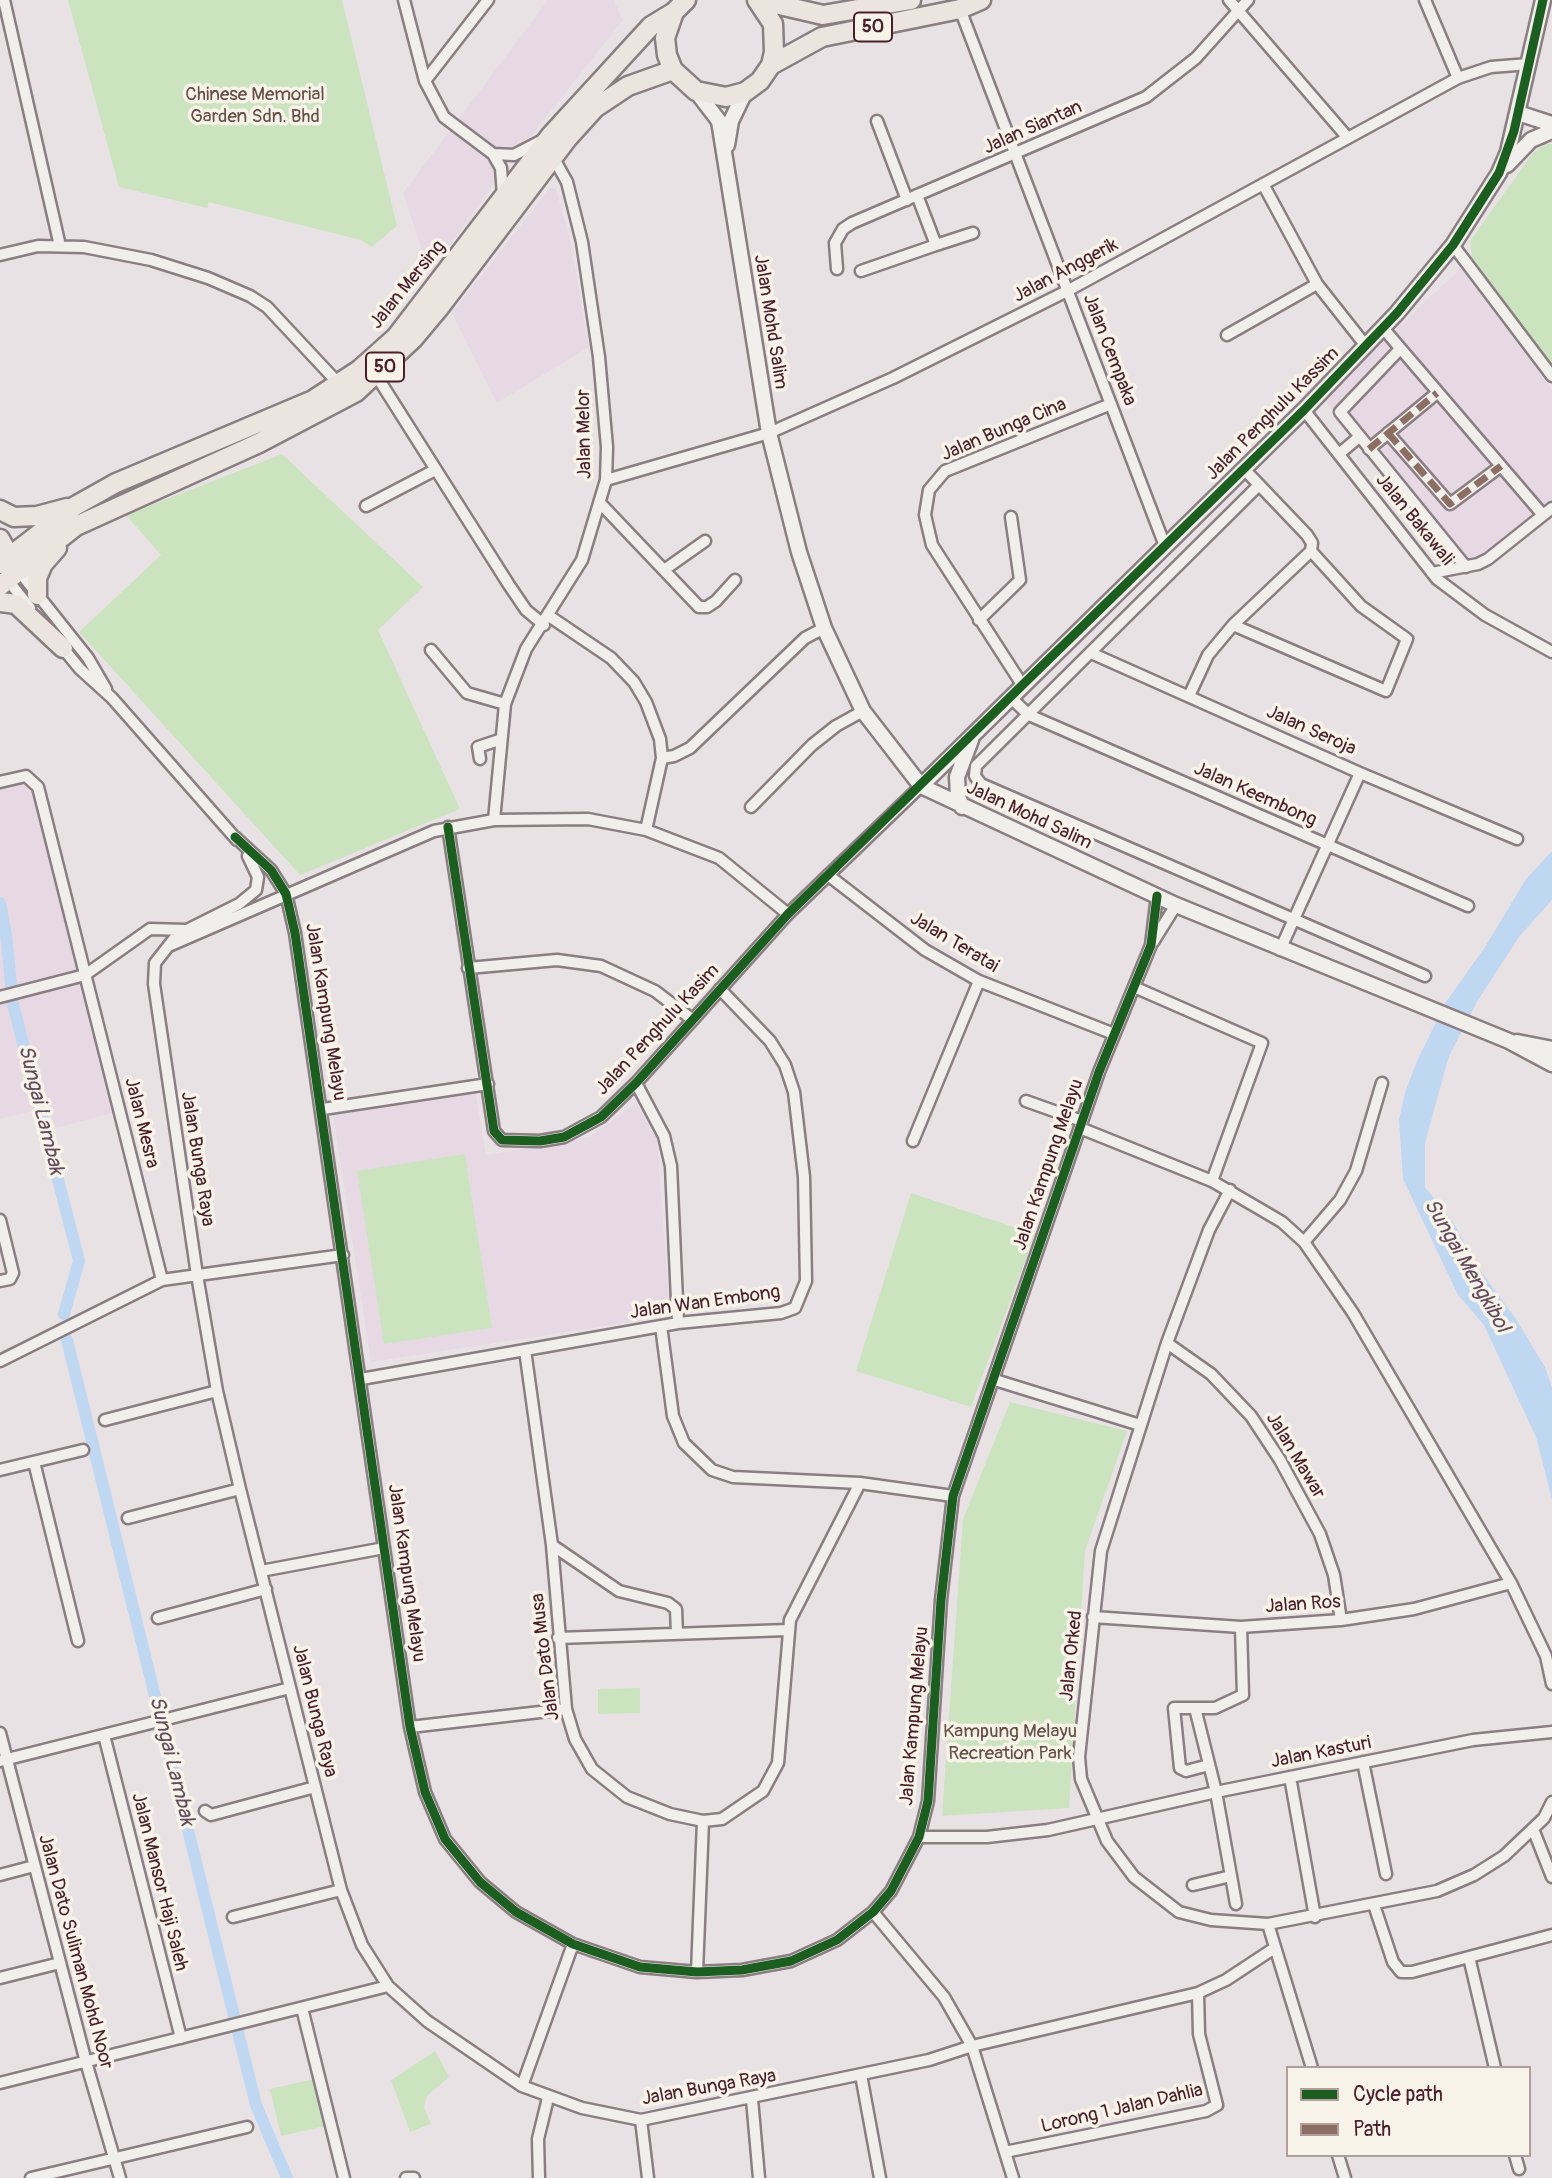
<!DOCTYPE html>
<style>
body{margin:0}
#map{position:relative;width:1552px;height:2178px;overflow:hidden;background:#e9e2e5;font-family:Pangolin,sans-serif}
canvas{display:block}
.legend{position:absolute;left:1286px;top:2066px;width:245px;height:91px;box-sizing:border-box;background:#f7f3e8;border:2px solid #b29e9c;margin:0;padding:9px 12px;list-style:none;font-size:21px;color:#4a1f2b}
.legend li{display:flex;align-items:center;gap:14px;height:35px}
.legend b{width:35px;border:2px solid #b29e9c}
</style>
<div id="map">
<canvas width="1552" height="2178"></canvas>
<ul class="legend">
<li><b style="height:9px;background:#1b5e20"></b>Cycle path</li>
<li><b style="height:9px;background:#8d6e63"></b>Path</li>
</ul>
</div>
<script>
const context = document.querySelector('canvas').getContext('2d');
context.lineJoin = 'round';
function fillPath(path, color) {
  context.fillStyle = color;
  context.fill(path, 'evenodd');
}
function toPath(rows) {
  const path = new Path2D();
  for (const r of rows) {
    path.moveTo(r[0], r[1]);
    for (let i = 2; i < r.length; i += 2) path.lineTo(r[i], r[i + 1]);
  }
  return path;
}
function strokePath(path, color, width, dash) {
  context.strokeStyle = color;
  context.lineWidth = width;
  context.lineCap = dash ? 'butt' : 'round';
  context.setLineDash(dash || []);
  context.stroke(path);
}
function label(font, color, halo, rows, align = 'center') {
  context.font = font + ' Pangolin,sans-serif';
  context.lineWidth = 7;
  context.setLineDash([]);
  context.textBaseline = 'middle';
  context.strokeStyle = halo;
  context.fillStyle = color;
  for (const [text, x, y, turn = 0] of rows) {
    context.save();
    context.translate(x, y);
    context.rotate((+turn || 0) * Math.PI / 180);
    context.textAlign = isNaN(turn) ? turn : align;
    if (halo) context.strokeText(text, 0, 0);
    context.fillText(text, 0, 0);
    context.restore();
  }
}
const built = toPath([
 [548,0,614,0,623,20,498,178,430,273,403,193],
 [550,188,556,189,570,240,589,347,497,403,452,313],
 [1461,268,1552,390,1552,503,1487,555,1475,561,1458,564,1323,399],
 [26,772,35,776,42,786,124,1110,55,1128,49,1107,0,1119,0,778],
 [474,1083,486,1155,589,1137,636,1103,657,1139,670,1316,371,1362,332,1109]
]);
const green = toPath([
 [68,0,342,0,397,226,372,247,361,240,209,202,207,208,119,187],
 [1546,144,1552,144,1552,365,1472,259,1470,241,1533,153],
 [282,454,423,587,378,630,460,809,300,875,79,632,161,555,126,515],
 [465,1154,492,1328,384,1344,357,1171],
 [911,1193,1035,1234,971,1407,856,1371],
 [1010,1402,1127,1431,1085,1551,1069,1808,942,1816,963,1519],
 [640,1688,640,1713,598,1714,598,1689],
 [435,2051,449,2077,427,2096,424,2107,431,2124,410,2132,391,2080],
 [314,2079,325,2126,281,2136,270,2089]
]);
const water = toPath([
 [1552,851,1552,900,1519,937,1478,1000,1449,1056,1425,1143,1425,1187,1453,1222,1477,1266,1516,1319,1545,1367,1552,1387,1552,1499,1536,1437,1484,1325,1458,1295,1403,1179,1399,1120,1405,1093,1417,1061,1446,1002,1485,947,1526,879]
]);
const canal = toPath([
 [0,903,6,934,13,1004,79,1261,64,1314],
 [67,1340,256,2105,287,2178]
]);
const street = toPath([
 [4,0,60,246],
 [404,0,425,81,444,117,493,154,514,155,541,141],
 [1229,0,1348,138],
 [1425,0,1458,78],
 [960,9,1165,546],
 [425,81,488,0],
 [877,121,907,200],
 [493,154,501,168,503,196],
 [1263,184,1317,284,1366,346],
 [936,245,973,233],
 [1453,245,1552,376],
 [0,255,38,246,84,247,151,260,208,278,250,296,267,307,339,384],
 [837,269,835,243,843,229,852,223,1146,97,1196,58,1248,0],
 [861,271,936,245,917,195],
 [1383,328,1543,515],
 [1227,335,1317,284],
 [1400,349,1340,412,1466,567],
 [376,375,509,585,526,610,544,625],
 [1304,410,1437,579,1485,615,1552,652],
 [1388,433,1450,504,1501,466],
 [1369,449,1437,393],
 [1339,454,1359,437],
 [606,480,769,433,893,378,1067,291,1458,78,1491,67,1529,64],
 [1259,485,976,766,975,776,981,784,1425,976],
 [601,504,699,607,707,607,716,601,735,580],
 [366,506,435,470],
 [18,570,88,658,106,689],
 [664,570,705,541],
 [1432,573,1478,564,1488,559,1552,508],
 [7,579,30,608],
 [549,616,611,658,634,682,646,702,660,739,662,758,646,830],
 [979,620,1020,580,1011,517],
 [1233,625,1386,691,1407,639,1361,606,1311,551],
 [62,647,80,669,112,698,237,840],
 [431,650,467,693,505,704],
 [1091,653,1360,773,1517,839],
 [1023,686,932,545,925,515,929,490,945,471,1111,404],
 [1189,696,1208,655,1233,625,1311,551,1312,543,1307,535,1244,469],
 [1011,698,1029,715,1468,906],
 [662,758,674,756,690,748,805,638,824,628],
 [480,759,478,747,499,740],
 [0,782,26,776,38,787,162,1280],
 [751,807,812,745,836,726,863,711],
 [494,820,505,704,526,649,582,560,606,480,607,447,599,357,582,242,567,182,553,157],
 [448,827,494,1131,502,1140,540,1141,564,1137,601,1117,636,1083,788,914,921,786],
 [235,837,271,870,286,894,295,933,410,1727,425,1792,445,1839,480,1882,516,1912,573,1944,640,1967,697,1972,742,1970,791,1961,837,1940,873,1912,891,1891,919,1837,928,1801,941,1600,953,1496,1099,1072,1151,945,1157,896],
 [248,856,258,877,256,890,239,904,177,935,155,963,154,984,197,1275,217,1391,240,1489,341,1890,362,1945,388,1986,427,2021,522,2086,582,2108,641,2120,929,2060,972,2046,1198,1993,1226,1980,1273,1949],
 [828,875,925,950,979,981,1114,1034],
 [1153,942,1176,905],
 [171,945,434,831,494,820,588,819,646,830,719,858,788,914],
 [1280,950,1360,773],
 [468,968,557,960,601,966,655,991,693,1020],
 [1134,987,1262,1043,1212,1181],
 [0,997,85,975,150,929,187,930],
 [636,1083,664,1136,671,1166,678,1323],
 [1026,1101,1082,1121],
 [323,1109,488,1084],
 [1080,1128,1212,1181,1282,1222,1304,1242,1353,1313,1511,1583,1546,1656,1552,1684],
 [913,1141,979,981],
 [1230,1190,1209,1230,1167,1343,1101,1551,1079,1757,1081,1779,1107,1841,1134,1877,1179,1912,1211,1920,1268,1924,1437,1891,1474,1875,1504,1856,1544,1818,1552,1802],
 [0,1220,13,1273,10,1279,0,1281],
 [1304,1242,1340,1200,1356,1171,1382,1083],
 [661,1326,673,1416,684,1443,712,1470,733,1477,860,1483,953,1496],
 [1167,1343,1211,1374,1251,1416,1280,1460,1320,1534,1334,1575,1341,1620],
 [525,1350,552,1545,566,1709,575,1739,592,1769,627,1797,670,1814,703,1821,722,1819,763,1791,778,1763,790,1620,860,1483],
 [0,1361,162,1280,343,1255],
 [361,1379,678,1323,781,1313,795,1308,806,1281,804,1177,794,1092,785,1065,770,1041,720,989],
 [995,1380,1140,1425],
 [105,1420,217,1391],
 [34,1462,78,1641],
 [0,1470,83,1450],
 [128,1518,240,1489],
 [552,1545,619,1591,668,1603,676,1609,677,1634],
 [261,1571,384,1548],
 [1093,1617,1241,1627,1341,1620,1414,1609,1511,1583],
 [158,1618,266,1589],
 [558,1638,787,1630],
 [1195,1708,1174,1708,1180,1768,1186,1771,1209,1765],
 [410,1727,566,1709],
 [0,1733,86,2062,120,2178],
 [104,1735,181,2038],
 [0,1761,290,1688],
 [1363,1762,1386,1874],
 [1290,1777,1315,1917],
 [205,1811,211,1815,315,1787],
 [1533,1829,1552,1877],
 [919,1837,987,1837,1048,1830,1216,1792,1473,1740,1552,1732],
 [0,1875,34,1866],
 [1193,1885,1231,1876],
 [1236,1904,1216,1792,1195,1708,1215,1708,1243,1695,1241,1627],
 [1374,1905,1393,1962,1401,1972,1412,1972,1469,1957,1495,2068],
 [873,1912,944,1997,972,2046,1013,2178],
 [233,1917,341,1890],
 [1268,1924,1312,2068],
 [1469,1957,1552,1935],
 [697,1972,703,1821],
 [0,1978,60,1963],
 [302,2008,344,2178],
 [861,2075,880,2178],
 [0,2083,388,1986],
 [522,2086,573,1944],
 [752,2099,759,2178],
 [641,2120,648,2178],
 [1005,2152,1206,2111,1217,2105,1199,2034,1198,1993],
 [1338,2155,1345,2178],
 [1515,2155,1519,2169],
 [31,2178,247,2127],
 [406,2178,414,2178],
 [539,2178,538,2139,548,2098]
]);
const secondary = toPath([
 [696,91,719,121,769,433,799,552,824,628,863,711,921,786,1176,905,1509,1041,1552,1064],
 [1518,113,1552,124],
 [727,145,731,121,745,92],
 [1507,165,1531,140,1552,131],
 [921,786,1304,410,1397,313,1453,245,1499,173,1508,152,1543,0],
 [962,807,958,796,957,777,971,740],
 [1517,1042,1552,1049]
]);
const highway = toPath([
 [686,0,674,12,665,38,667,55,673,70,696,91,726,97,745,92,760,81,771,65,774,52,773,24,757,0],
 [758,0,823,15,911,0],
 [771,65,822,37,960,9,981,0],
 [0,510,14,517,37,516,67,508],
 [0,539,15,566],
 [0,564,75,506,116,483,313,400,359,370,396,337,551,135,651,26,674,12],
 [0,586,76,526,259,443,356,392,413,339,439,308,567,139,595,108,628,86,673,70],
 [37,595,37,578,43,564,57,548],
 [0,602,16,604,63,648]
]);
const quiet = toPath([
 [1388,433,1450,504,1501,466],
 [1369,449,1437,393]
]);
const cycleway = toPath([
 [448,827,494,1131,502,1140,540,1141,564,1137,601,1117,636,1083,788,914,1304,410,1397,313,1453,245,1499,173,1514,131,1543,0],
 [235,837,271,870,286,894,295,933,410,1727,425,1792,445,1839,480,1882,516,1912,573,1944,640,1967,697,1972,742,1970,791,1961,837,1940,873,1912,891,1891,919,1837,928,1801,941,1600,953,1496,1099,1072,1151,945,1157,896]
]);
const shields = [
 [873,27,38],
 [385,367,38]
];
const shieldNames = [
 ["50",873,27],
 ["50",385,367]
];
const parkNames = [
 ["Chinese Memorial",255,95],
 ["Garden Sdn. Bhd",255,117],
 ["Kampung Melayu",1010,1732],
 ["Recreation Park",1010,1754]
];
const streetNames = [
 ["Jalan Siantan",1033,128,-24],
 ["Jalan Anggerik",1066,271,-28],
 ["Jalan Mersing",408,285,-51],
 ["Jalan Mohd Salim",770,322,81],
 ["Jalan Cempaka",1109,350,69],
 ["Jalan Penghulu Kassim",1273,414,-45],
 ["Jalan Bunga Cina",1004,430,-23],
 ["Jalan Melor",585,434,-91],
 ["Jalan Bakawali",1414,520,51],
 ["Jalan Seroja",1311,731,24],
 ["Jalan Keembong",1255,795,24],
 ["Jalan Mohd Salim",1029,816,25],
 ["Jalan Teratai",954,943,31],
 ["Jalan Kampung Melayu",325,1012,81],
 ["Jalan Penghulu Kasim",658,1030,-47],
 ["Jalan Mesra",141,1123,76],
 ["Jalan Bunga Raya",197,1159,81],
 ["Jalan Kampung Melayu",1049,1165,-71],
 ["Jalan Wan Embong",705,1303,-8],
 ["Jalan Mawar",1295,1456,59],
 ["Jalan Kampung Melayu",406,1573,82],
 ["Jalan Ros",1303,1605,-4],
 ["Jalan Orked",1072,1656,-84],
 ["Jalan Dato Musa",546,1657,-97],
 ["Jalan Bunga Raya",314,1711,76],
 ["Jalan Kampung Melayu",915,1716,-85],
 ["Jalan Kasturi",1321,1753,-11],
 ["Jalan Mansor Haji Saleh",159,1882,76],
 ["Jalan Dato Suliman Mohd Noor",75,1952,75],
 ["Jalan Bunga Raya",709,2088,-10],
 ["Lorong 1 Jalan Dahlia",1122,2109,-13]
];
const waterNames = [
 ["Sungai Lambak",40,1110,76],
 ["Sungai Mengkibol",1466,1266,60],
 ["Sungai Lambak",171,1761,76]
];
fillPath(built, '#e7d9e3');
fillPath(green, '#cce3c0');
fillPath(water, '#c0d7f1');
strokePath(canal, '#c0d7f1', 12);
strokePath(street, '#8a7e82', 15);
strokePath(secondary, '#8a7e82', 19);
strokePath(highway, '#8a7e82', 23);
strokePath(street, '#f1efec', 10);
strokePath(secondary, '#f1efec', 14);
strokePath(highway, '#ece5df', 18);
strokePath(quiet, '#8d6e63', 7, [14, 7]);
strokePath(cycleway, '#1b5e20', 9);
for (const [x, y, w] of shields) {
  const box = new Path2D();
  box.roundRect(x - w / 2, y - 14.5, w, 29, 5);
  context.fillStyle = '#f7f3e8';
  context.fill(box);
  strokePath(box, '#4a1f2b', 2);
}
label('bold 18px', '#4a1f2b', null, shieldNames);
label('19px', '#655048', '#f7f3e8', parkNames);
label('19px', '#4a1f2b', '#f7f3e8', streetNames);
label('italic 21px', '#634c5e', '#f7f3e8', waterNames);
</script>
